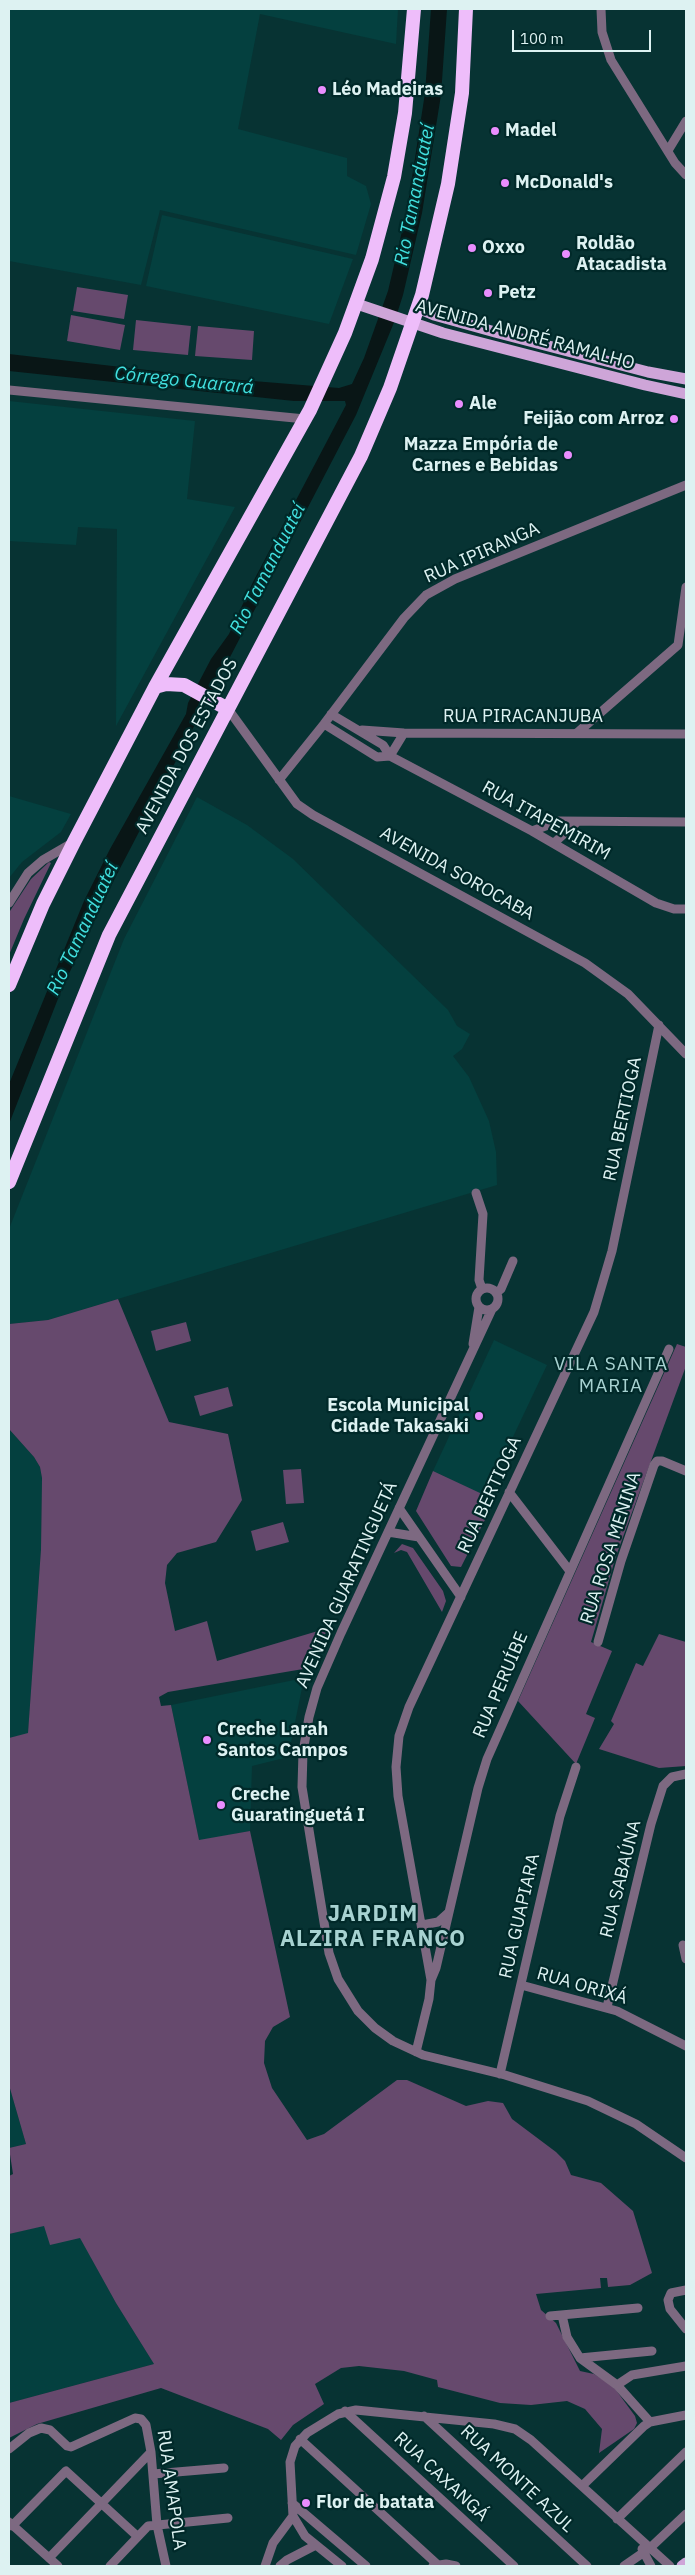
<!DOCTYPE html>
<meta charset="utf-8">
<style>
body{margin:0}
#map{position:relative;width:695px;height:2575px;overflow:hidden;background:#073333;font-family:"IBM Plex Sans",sans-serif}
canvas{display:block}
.frame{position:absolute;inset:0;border:10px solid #ddf2f2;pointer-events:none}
.scale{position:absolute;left:512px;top:30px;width:139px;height:22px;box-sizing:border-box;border:2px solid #ddf2f2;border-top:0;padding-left:6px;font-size:15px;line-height:18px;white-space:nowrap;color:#ddf2f2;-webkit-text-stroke:4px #002929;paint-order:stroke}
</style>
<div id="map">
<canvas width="695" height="2575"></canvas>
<div class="frame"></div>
<div class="scale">100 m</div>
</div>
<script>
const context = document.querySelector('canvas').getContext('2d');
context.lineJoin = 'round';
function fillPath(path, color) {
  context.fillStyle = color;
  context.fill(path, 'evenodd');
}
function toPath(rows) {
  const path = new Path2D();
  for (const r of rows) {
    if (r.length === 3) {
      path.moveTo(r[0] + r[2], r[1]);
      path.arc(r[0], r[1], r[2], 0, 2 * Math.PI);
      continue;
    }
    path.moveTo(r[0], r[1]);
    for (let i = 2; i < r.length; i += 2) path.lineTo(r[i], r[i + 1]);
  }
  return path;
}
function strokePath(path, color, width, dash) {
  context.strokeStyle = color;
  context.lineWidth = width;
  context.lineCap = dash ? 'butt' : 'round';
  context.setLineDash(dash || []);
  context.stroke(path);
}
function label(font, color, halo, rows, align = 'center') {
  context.font = font + ' "IBM Plex Sans",sans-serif';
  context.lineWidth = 4.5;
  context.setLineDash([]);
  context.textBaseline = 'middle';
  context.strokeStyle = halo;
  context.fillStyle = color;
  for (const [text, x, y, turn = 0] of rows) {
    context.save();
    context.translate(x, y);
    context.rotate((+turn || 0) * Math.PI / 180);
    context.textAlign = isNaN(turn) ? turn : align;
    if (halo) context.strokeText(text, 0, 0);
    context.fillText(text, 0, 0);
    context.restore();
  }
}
const built = toPath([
 [9,9,398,9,396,44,260,14,238,129,347,158,347,176,366,186,371,204,356,255,160,210,141,285,9,261],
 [162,215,353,259,329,324,146,286],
 [9,401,195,421,187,499,235,507,116,726,117,529,78,527,76,545,9,541],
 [9,796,71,814,61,832,22,862,9,878],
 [197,797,247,825,293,859,448,1010,457,1026,470,1034,462,1049,453,1056,469,1077,489,1121,496,1152,497,1185,48,1320,9,1324,9,1229,124,939],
 [494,1340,547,1365,485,1496,433,1471],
 [9,1429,34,1457,40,1467,42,1478,41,1549,28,1734,9,1738],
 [304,1678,288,1757,252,1766,250,1831,199,1841,171,1705],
 [9,2085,26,2144,9,2148],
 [45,2225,80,2237,116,2303,154,2364,9,2403,9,2234]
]);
const green = toPath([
 [77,287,128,295,124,319,73,311],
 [71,315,125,325,120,350,67,341],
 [136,320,191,326,188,355,133,350],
 [198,326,254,331,252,360,195,356],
 [51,863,24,919,9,955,10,911,31,879,49,862],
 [118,1299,169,1422,228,1434,242,1500,216,1542,177,1553,167,1565,165,1583,175,1631,207,1621,217,1661,328,1628,309,1668,168,1692,159,1697,161,1706,171,1705,199,1840,250,1831,290,2017,273,2027,265,2041,264,2063,272,2088,307,2140,324,2134,397,2080,407,2080,466,2106,488,2101,503,2103,512,2119,556,2152,565,2161,571,2175,601,2183,633,2211,652,2273,630,2285,608,2287,607,2278,600,2278,601,2288,536,2294,541,2310,556,2323,580,2371,594,2374,613,2386,635,2416,637,2423,634,2429,599,2453,602,2429,585,2409,567,2401,531,2405,500,2403,438,2387,437,2380,404,2371,359,2366,341,2368,315,2384,324,2404,293,2425,281,2440,268,2429,161,2388,37,2424,9,2438,9,2403,154,2364,116,2303,80,2238,50,2245,44,2226,9,2234,9,2176,13,2174,9,2148,26,2144,9,2085,9,1738,28,1733,41,1549,42,1478,40,1467,34,1457,9,1429,9,1324,48,1320],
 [186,1322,191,1341,156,1351,151,1331],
 [677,1344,686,1347,686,1366,616,1556,591,1642,612,1651,586,1714,595,1718,576,1764,518,1701],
 [228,1387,233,1406,200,1416,194,1396],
 [301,1469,304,1503,286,1504,283,1470],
 [433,1471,495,1500,461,1567,451,1566,416,1511],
 [283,1522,289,1542,256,1551,251,1531],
 [402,1544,413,1548,443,1591,446,1601,442,1612,407,1552,401,1550,394,1553],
 [659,1634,686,1642,686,1766,659,1768,599,1749,614,1724,611,1721,636,1663,643,1666]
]);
const water = toPath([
 [431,9,447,9,441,95,422,213,403,295,395,320,356,415,115,878,63,986,9,1124,9,1084,84,901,110,849,186,714,188,703,211,659,229,634,253,582,346,405,345,401,294,401,9,371,9,354,216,378,339,388,352,384,364,358,388,291,407,210,425,93]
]);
const minor = toPath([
 [601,9,602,32,611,60,675,163,686,175],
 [669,149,686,121],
 [9,390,305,419],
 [228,709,297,804,313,815,585,963,628,994,686,1054],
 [331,714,383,745,390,756,532,831,656,903,674,909,686,909],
 [324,724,377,757,390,756],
 [362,730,404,733,686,734],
 [577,733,678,645,686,587],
 [390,756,404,733],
 [279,780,324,724,404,618,426,595,455,579,686,485],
 [532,831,559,821,686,822],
 [554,843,576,823],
 [9,903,28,873,43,860,74,842],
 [476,1193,483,1214,479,1280,482,1289],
 [487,1299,11],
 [496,1293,501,1289,513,1261],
 [492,1309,341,1633,317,1688,309,1717,303,1752,302,1787,329,1953,338,1979,358,2011,375,2028,393,2041,423,2055,505,2075,588,2101,636,2124,686,2158],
 [473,1344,479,1307],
 [509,1492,569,1570],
 [399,1508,461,1597],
 [388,1532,419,1537],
 [598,1642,621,1561,654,1465,657,1461,662,1461,686,1471],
 [422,1925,438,1922,448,1913],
 [683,1945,686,1959],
 [431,1980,398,1796,396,1767,399,1736,409,1707,594,1312,612,1251,659,1025],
 [521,1985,617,2011,686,2046],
 [607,2007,651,1824,663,1786,672,1777,686,1774],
 [416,2052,429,1999,431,1980,436,1968,478,1788,487,1759,669,1349],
 [500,2074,560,1816,576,1767],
 [686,2290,671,2293,668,2300,670,2309,686,2329],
 [562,2315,567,2337,580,2358,617,2385,650,2422],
 [550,2316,638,2308],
 [580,2358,652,2351],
 [617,2385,632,2375,686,2366],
 [345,2411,514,2566],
 [424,2416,587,2566],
 [300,2439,438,2565],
 [9,2449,29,2433,41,2428,50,2430,67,2446,71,2447,135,2418,141,2419,146,2425,151,2452,157,2525,166,2566],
 [153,2474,224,2468],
 [582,2486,644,2426,650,2422,686,2415],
 [292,2503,366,2566],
 [617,2519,686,2452],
 [9,2522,58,2566],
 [12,2526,66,2471,137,2536],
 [642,2549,651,2566],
 [49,2558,151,2452],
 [110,2566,148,2526,228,2518],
 [265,2566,273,2543,293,2516],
 [280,2566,287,2560,316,2545],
 [342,2566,305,2536,293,2516,290,2462,295,2446,307,2433,338,2414,356,2410,494,2424,515,2429,531,2440,670,2566],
 [433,2566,446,2564,456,2566],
 [624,2566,650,2548,686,2514]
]);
const major = toPath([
 [357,304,443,333,645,385,686,394],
 [418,308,434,315,495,332,648,372,686,379],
 [682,2566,686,2563]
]);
const highway = toPath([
 [155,687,166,684,184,685,228,709],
 [9,985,43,904,74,842,155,687,310,410,345,333,372,259,394,177,405,113,414,9],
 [9,1182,109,935,361,456,390,388,422,295,448,184,462,93,466,9]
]);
const markers = [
 [322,90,5,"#e98dfe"],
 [495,131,5,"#e98dfe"],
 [505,183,5,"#e98dfe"],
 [472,248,5,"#e98dfe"],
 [566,254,5,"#e98dfe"],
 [488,293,5,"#e98dfe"],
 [459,404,5,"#e98dfe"],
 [674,419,5,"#e98dfe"],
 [568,455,5,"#e98dfe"],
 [479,1416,5,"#e98dfe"],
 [207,1740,5,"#e98dfe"],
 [221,1805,5,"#e98dfe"],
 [306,2503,5,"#e98dfe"]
];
const poiNames = [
 ["Léo Madeiras",332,90],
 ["Madel",505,131],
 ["McDonald's",515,183],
 ["Roldão",576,244],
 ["Atacadista",576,265],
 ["Oxxo",482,248],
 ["Petz",498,293],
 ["Ale",469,404],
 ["Feijão com Arroz",664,419,"right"],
 ["Mazza Empória de",558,445,"right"],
 ["Carnes e Bebidas",558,466,"right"],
 ["Escola Municipal",469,1406,"right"],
 ["Cidade Takasaki",469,1427,"right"],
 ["Creche Larah",217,1730],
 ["Santos Campos",217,1751],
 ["Creche",231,1795],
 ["Guaratinguetá I",231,1816],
 ["Flor de batata",316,2503]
];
const streetNames = [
 ["AVENIDA ANDRÉ RAMALHO",525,335,15],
 ["RUA IPIRANGA",482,553,-24],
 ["RUA PIRACANJUBA",523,717],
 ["AVENIDA DOS ESTADOS",187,746,-62],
 ["RUA ITAPEMIRIM",546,821,29],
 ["AVENIDA SOROCABA",457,874,29],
 ["RUA BERTIOGA",623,1119,-78],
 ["RUA BERTIOGA",490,1495,-65],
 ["RUA ROSA MENINA",611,1548,-72],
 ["AVENIDA GUARATINGUETÁ",347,1585,-66],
 ["RUA PERUÍBE",501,1685,-67],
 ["RUA SABAÚNA",621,1879,-76],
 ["RUA GUAPIARA",520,1916,-77],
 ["RUA ORIXÁ",582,1986,16],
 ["RUA CAXANGÁ",441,2477,43],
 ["RUA MONTE AZUL",517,2479,43],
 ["RUA AMAPOLA",171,2490,82]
];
const waterNames = [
 ["Rio Tamanduateí",415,195,-79],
 ["Córrego Guarará",184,381,6],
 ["Rio Tamanduateí",268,569,-63],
 ["Rio Tamanduateí",83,929,-65]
];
const neighbourhoodNames = [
 ["VILA SANTA",611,1365],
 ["MARIA",611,1387]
];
const districtNames = [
 ["JARDIM",373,1915],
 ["ALZIRA FRANCO",373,1940]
];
fillPath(built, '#04403f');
fillPath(green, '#66496d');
fillPath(water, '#091616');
strokePath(minor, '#7d6981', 9);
strokePath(major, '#cea5d8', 11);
strokePath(highway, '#eebdfa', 14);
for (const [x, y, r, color] of markers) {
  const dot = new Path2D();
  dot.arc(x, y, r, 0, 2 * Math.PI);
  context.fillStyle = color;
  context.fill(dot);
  strokePath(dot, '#002929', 2);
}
label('bold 18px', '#ddf2f2', '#002929', poiNames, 'left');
label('18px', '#ddf2f2', '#002929', streetNames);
label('italic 19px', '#41e0df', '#002929', waterNames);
context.letterSpacing = '1px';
label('19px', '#a7d2d1', '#002929', neighbourhoodNames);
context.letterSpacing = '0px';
context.letterSpacing = '1px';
label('bold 22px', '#a7d2d1', '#002929', districtNames);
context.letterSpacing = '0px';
</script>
